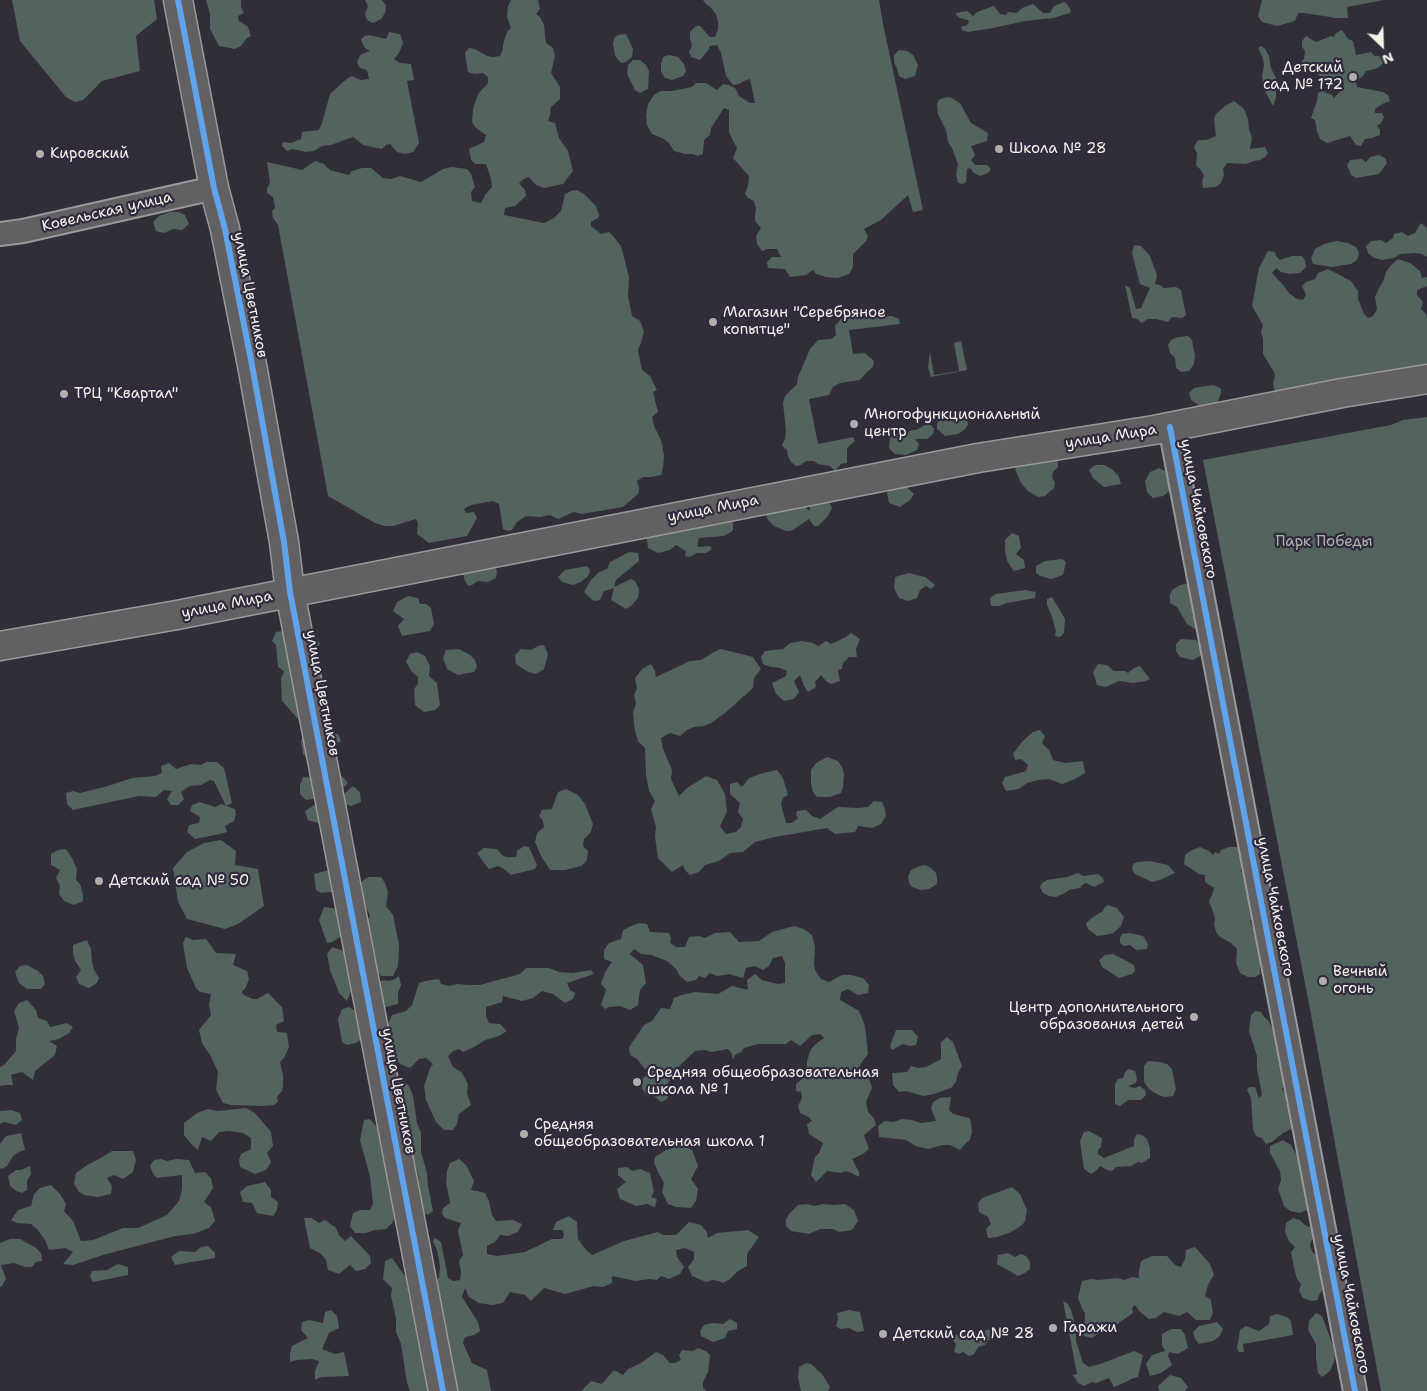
<!DOCTYPE html>
<meta charset="utf-8">
<style>
body{margin:0}
#map{position:relative;width:1427px;height:1391px;overflow:hidden;background:#312e39;font-family:"Shantell Sans",sans-serif}
canvas{display:block}
.north{position:absolute;left:1357px;top:20px;width:50px;height:50px;-webkit-text-stroke:4px #2f2a3d;paint-order:stroke;rotate:156deg;font-size:14px;font-weight:700;line-height:20px;text-align:center;color:#f4f1e8}
.north::after{content:'';display:block;margin:auto;width:18px;height:22px;background:#f4f1e8;clip-path:polygon(50% 0,100% 100%,50% 72%,0 100%)}
</style>
<div id="map">
<canvas width="1427" height="1391"></canvas>
<div class="north">N</div>
</div>
<script>
const context = document.querySelector('canvas').getContext('2d');
context.lineJoin = 'round';
function fillPath(path, color) {
  context.fillStyle = color;
  context.fill(path, 'evenodd');
}
function toPath(rows) {
  const path = new Path2D();
  for (const r of rows) {
    path.moveTo(r[0], r[1]);
    for (let i = 2; i < r.length; i += 2) path.lineTo(r[i], r[i + 1]);
  }
  return path;
}
function strokePath(path, color, width, dash) {
  context.strokeStyle = color;
  context.lineWidth = width;
  context.lineCap = dash ? 'butt' : 'round';
  context.setLineDash(dash || []);
  context.stroke(path);
}
function label(font, color, halo, rows, align = 'center') {
  context.font = font + ' "Shantell Sans",sans-serif';
  context.lineWidth = 4.5;
  context.setLineDash([]);
  context.textBaseline = 'middle';
  context.strokeStyle = halo;
  context.fillStyle = color;
  for (const [text, x, y, turn = 0] of rows) {
    context.save();
    context.translate(x, y);
    context.rotate((+turn || 0) * Math.PI / 180);
    context.textAlign = isNaN(turn) ? turn : align;
    if (halo) context.strokeText(text, 0, 0);
    context.fillText(text, 0, 0);
    context.restore();
  }
}
const green = toPath([
 [12,0,154,0,157,19,136,36,140,71,102,81,83,100,75,102,66,97,20,41],
 [206,0,241,0,241,7,244,13,238,16,239,21,248,27,251,36,246,39,241,46,235,49,219,46,210,29,210,14],
 [365,0,382,0,386,6,385,13,381,19,373,23,367,20,365,14,368,6],
 [511,0,538,0,540,9,536,14,540,17,544,25,546,43,553,48,555,56,551,73,560,87,560,99,551,107,550,115,548,121,555,123,559,138,568,151,573,171,563,184,544,188,536,185,529,177,524,179,519,183,525,190,526,196,515,206,505,208,504,215,544,223,554,218,561,211,565,194,571,191,577,190,584,194,596,206,599,215,598,218,591,222,591,226,601,234,609,232,613,236,621,246,629,277,628,296,632,316,640,321,644,331,641,343,638,350,642,370,650,376,657,390,653,392,658,412,652,417,654,426,661,440,664,455,663,468,661,475,651,477,643,477,637,481,639,489,638,494,623,507,582,514,574,512,558,519,550,515,540,517,526,516,517,522,512,530,508,531,503,529,499,504,493,501,471,505,464,509,466,513,474,512,477,518,467,536,429,543,417,534,418,523,416,519,393,526,384,526,375,523,328,496,278,225,273,218,272,211,275,208,273,197,267,193,267,189,270,182,267,162,302,170,315,161,324,164,330,170,349,175,352,171,362,168,371,168,383,178,391,179,400,176,421,182,443,169,452,167,467,169,471,174,475,187,471,192,472,201,481,203,485,195,492,187,491,179,486,164,475,164,471,160,469,149,484,142,486,135,476,128,472,122,473,109,478,94,488,83,488,77,483,73,474,74,468,72,465,53,469,48,475,49,487,56,493,57,500,56,503,49,503,45,505,38,507,32,511,28,507,17,508,6],
 [703,0,879,0,883,24,923,210,913,212,908,195,881,220,864,229,868,236,866,241,853,254,853,267,849,274,838,278,826,277,816,274,813,270,806,275,790,277,785,269,768,268,767,262,772,257,781,257,777,249,768,249,762,251,757,244,756,236,761,228,755,221,755,215,756,209,754,201,748,198,745,194,748,186,749,176,733,158,737,148,733,141,729,132,729,110,724,108,711,128,710,135,704,140,703,154,698,156,693,154,685,154,674,151,669,143,664,139,652,134,647,125,646,115,648,104,654,95,661,91,672,91,692,87,696,83,706,83,717,90,723,84,729,85,735,88,739,96,750,103,755,103,750,79,744,81,739,84,733,85,726,76,721,53,717,45,709,46,709,49,700,60,691,57,689,52,692,46,690,38,690,32,696,26,700,26,710,37,715,37,718,29,718,22,716,14,711,8,705,3],
 [1262,0,1384,0,1347,7,1348,18,1336,18,1305,13,1298,13,1295,21,1277,26,1262,22,1258,16],
 [1064,2,1067,4,1071,11,1070,13,1053,18,1025,21,993,28,968,32,962,30,961,27,967,25,969,22,968,20,960,18,956,15,956,13,967,11,973,16,977,12,994,6,1000,14,1006,15,1008,12,1017,13,1022,8,1033,4,1043,13,1050,13,1054,6],
 [1342,30,1348,39,1353,41,1356,55,1371,52,1374,56,1379,56,1383,59,1383,63,1378,68,1366,71,1363,76,1356,81,1357,87,1383,92,1388,95,1390,101,1382,104,1375,109,1375,113,1382,113,1384,117,1381,123,1377,126,1380,130,1380,135,1372,138,1365,139,1361,146,1356,145,1350,136,1327,143,1320,139,1317,131,1315,120,1311,118,1317,101,1318,93,1322,91,1332,95,1334,98,1343,88,1344,83,1335,83,1327,80,1303,66,1301,62,1304,59,1305,51,1302,47,1302,41,1306,36,1316,42,1331,36,1334,37,1336,33],
 [389,32,400,34,403,43,399,53,394,59,400,63,411,64,414,80,407,81,419,143,413,152,405,154,397,152,390,144,386,145,382,149,363,145,353,137,331,145,322,146,314,151,306,152,292,149,287,151,282,146,283,142,291,143,301,139,302,132,319,130,322,123,330,94,343,82,351,76,361,80,369,79,367,70,360,68,357,62,360,55,370,51,365,48,361,40,364,36,369,35,386,39],
 [626,34,633,49,632,57,626,62,621,63,615,56,613,43,615,37,618,35],
 [1261,46,1265,49,1269,56,1271,68,1276,78,1276,98,1273,106,1267,95,1263,85,1262,76,1264,66,1263,58,1258,48],
 [899,50,907,51,913,55,918,65,915,76,905,79,899,76,897,69,894,62,894,55],
 [669,55,678,57,684,64,686,71,683,76,672,80,665,78,661,72,661,64,663,57],
 [633,60,640,60,646,65,649,71,648,89,640,93,635,90,627,74,628,65],
 [950,97,960,103,971,123,988,133,987,141,971,146,975,155,971,160,975,165,987,165,991,169,988,173,980,176,974,173,970,168,967,169,966,182,963,184,958,183,956,174,958,164,952,148,948,142,946,130,938,114,937,104,939,100,943,98],
 [1234,101,1244,109,1248,119,1249,129,1252,138,1250,149,1265,147,1268,153,1265,157,1260,160,1254,161,1246,164,1227,163,1223,169,1224,175,1221,183,1216,187,1203,188,1202,181,1204,175,1200,169,1196,166,1197,153,1194,147,1198,140,1206,140,1216,136,1214,119,1216,114,1225,106],
 [1379,155,1385,158,1387,163,1379,174,1356,178,1351,175,1347,165,1350,160,1362,159,1366,162,1370,157],
 [170,212,179,212,185,215,189,224,182,230,173,229,164,233,156,231,153,222,159,216],
 [1421,223,1427,228,1427,257,1422,254,1415,253,1400,254,1394,258,1382,260,1374,258,1368,253,1366,246,1371,241,1381,240,1386,243,1393,238,1394,234,1402,232,1408,236,1415,233],
 [1337,241,1348,243,1356,247,1359,253,1357,260,1351,264,1332,267,1313,264,1311,258,1315,249,1324,244],
 [1134,245,1141,246,1150,256,1157,275,1155,284,1160,285,1164,288,1176,287,1181,290,1186,315,1182,318,1172,317,1168,322,1156,319,1148,319,1142,323,1137,319,1132,318,1125,285,1130,288,1136,309,1141,308,1150,288,1140,284,1132,253],
 [1268,251,1275,252,1276,256,1280,260,1292,256,1302,256,1305,260,1306,267,1300,273,1290,274,1281,272,1276,268,1272,273,1284,286,1289,293,1297,299,1303,300,1306,295,1302,286,1306,282,1315,279,1318,273,1328,269,1351,281,1358,291,1358,299,1364,314,1368,318,1373,316,1377,309,1375,297,1379,288,1383,282,1386,272,1390,266,1398,259,1410,263,1420,271,1422,278,1427,277,1427,286,1417,290,1417,295,1423,302,1421,309,1426,314,1427,319,1427,380,1281,396,1275,392,1273,384,1275,374,1263,354,1263,340,1261,331,1263,325,1252,306,1259,268],
 [850,313,860,313,866,318,892,316,899,319,900,324,849,330,853,354,865,353,874,361,873,367,866,373,860,380,840,383,833,387,829,395,809,399,818,444,853,437,855,441,847,448,847,463,841,464,835,471,830,466,818,464,814,461,806,461,801,465,796,466,791,462,788,456,787,450,784,448,782,445,785,439,786,431,783,403,785,396,797,384,798,377,810,349,818,340,831,339,836,335,835,326,841,319],
 [1188,336,1192,340,1195,356,1194,364,1189,371,1181,372,1176,368,1175,358,1170,353,1168,345,1171,340,1178,337],
 [961,341,967,370,931,377,928,367,930,352,934,375,959,371,954,343],
 [1214,385,1221,389,1221,393,1218,401,1211,406,1201,407,1191,400,1189,393,1194,388],
 [963,412,967,417,968,425,964,430,958,434,945,436,937,429,937,423,943,416],
 [1427,417,1427,1391,1381,1391,1309,1004,1203,460,1391,425,1403,420],
 [925,425,931,425,934,429,933,434,927,439,915,439,919,444,917,450,906,455,895,454,889,448,890,438,897,434,906,433,912,430,916,430],
 [1023,459,1053,459,1058,462,1058,467,1053,472,1052,478,1055,482,1054,488,1045,496,1038,497,1028,491,1021,483,1015,469],
 [1095,465,1104,465,1113,470,1119,477,1121,484,1104,487,1093,478,1089,470],
 [1159,468,1165,471,1170,478,1172,489,1163,496,1153,498,1147,492,1145,481,1150,472],
 [894,485,904,485,914,494,910,500,900,507,889,503,887,493],
 [829,501,832,508,828,516,818,526,814,526,809,519,791,531,786,531,774,526,768,520,766,515,768,510,804,505,809,511,812,502],
 [733,520,733,530,731,532,724,536,699,538,697,546,700,547,710,546,712,549,706,553,697,553,690,557,685,556,686,551,676,545,670,550,658,553,648,548,647,539,652,531],
 [1012,533,1019,536,1021,548,1016,554,1024,560,1025,568,1014,571,1007,561,1005,550,1005,540],
 [629,552,638,553,639,561,616,580,614,587,631,579,635,581,639,589,638,598,632,605,626,609,611,600,614,588,604,591,600,600,594,601,588,596,584,592,591,580,599,572,607,569,610,562],
 [1062,559,1066,562,1063,575,1051,579,1040,576,1036,573,1036,566,1045,561],
 [494,564,497,572,496,578,488,582,478,581,472,585,468,586,465,581,462,571],
 [587,566,590,570,589,575,581,582,573,585,562,582,558,577,565,570],
 [909,573,925,577,935,585,931,589,926,586,920,590,917,598,908,601,899,598,894,588,895,577],
 [1189,583,1200,626,1195,629,1187,624,1177,607,1170,603,1170,595,1172,590,1180,585],
 [1025,590,1036,592,1035,598,1007,603,999,606,991,606,990,598,996,594],
 [408,596,418,598,420,604,426,604,431,608,434,624,430,631,402,636,398,626,404,619,393,611,397,602],
 [1052,597,1065,619,1064,633,1060,637,1055,636,1056,631,1051,614,1047,605,1047,599],
 [288,630,308,632,320,643,314,655,326,731,338,734,341,741,335,745,322,759,309,759,303,754,301,741,305,733,298,719,282,701,281,679,284,671,278,667,276,645,272,641,276,632],
 [851,633,860,639,856,649,857,657,849,657,843,663,842,669,838,670,840,681,831,684,827,682,821,675,815,682,816,687,808,692,804,686,800,675,794,681,799,692,794,699,784,701,776,694,772,683,786,676,787,671,780,668,771,667,763,664,761,657,765,651,783,649,790,643,802,641,813,643,818,646,826,641,831,644,846,637],
 [1181,639,1196,640,1203,649,1202,655,1193,660,1180,657,1176,651,1176,644],
 [544,645,548,654,544,669,536,674,528,672,516,664,515,655,521,649,531,650,538,646],
 [459,649,470,655,475,660,477,667,474,672,458,675,447,669,443,658,446,650],
 [721,649,753,657,761,669,754,678,753,688,725,713,711,723,704,726,694,727,687,730,680,736,670,733,661,738,663,749,672,770,671,779,679,796,687,788,706,776,717,780,725,794,727,812,720,826,726,834,736,832,741,827,743,819,738,812,740,803,730,794,730,784,737,782,742,787,749,778,763,773,777,770,783,778,788,795,783,798,781,804,786,823,792,823,798,818,796,815,797,811,806,810,812,816,820,819,838,807,858,808,868,807,874,801,882,802,885,809,886,816,881,824,872,828,858,826,855,832,835,834,827,828,775,837,755,842,743,852,730,853,719,861,705,865,699,872,690,875,685,870,683,865,672,872,658,858,655,837,656,827,651,809,655,801,649,791,646,775,645,748,638,741,635,731,633,713,636,703,634,695,637,688,635,678,642,669,651,664,655,671,656,677,690,661,701,660,712,653],
 [417,652,425,656,430,666,429,676,437,683,440,705,435,710,424,712,415,705,414,689,418,684,418,677,412,672,406,662,410,654],
 [1098,664,1107,665,1114,671,1125,671,1128,673,1134,668,1140,666,1150,679,1146,681,1133,683,1119,681,1106,687,1097,685,1093,672],
 [1040,730,1045,736,1042,743,1049,750,1053,760,1065,763,1083,761,1085,773,1075,779,1062,784,1049,779,1038,780,1027,783,1019,789,1006,791,1002,783,1005,777,1026,771,1028,765,1021,759,1015,760,1013,754,1021,743,1027,737,1033,732],
 [827,757,838,761,843,769,844,775,843,787,841,793,830,797,817,797,813,792,811,784,811,770,816,763],
 [206,762,217,762,224,768,232,803,226,806,235,809,236,814,234,821,225,826,227,832,220,834,195,839,187,832,189,825,199,823,200,817,190,811,192,805,200,802,215,807,221,804,226,806,214,781,210,780,201,785,190,786,181,792,184,799,178,805,171,805,167,799,172,791,164,790,156,797,139,796,73,810,67,804,66,793,73,791,80,793,108,786,132,778,155,776,162,773,161,766,169,763,176,769,191,764,201,765],
 [334,772,343,777,348,783,339,792,343,798,346,792,353,786,360,792,361,802,351,806,345,804,321,824,308,820,305,811,316,804,314,799,306,800,300,794,300,785,303,777,318,778],
 [566,789,578,795,585,804,593,824,591,832,584,839,583,846,588,851,587,860,581,866,565,870,550,870,541,856,535,842,537,833,544,827,543,821,539,816,542,810,552,809,558,792],
 [221,840,236,851,235,865,258,869,264,906,238,924,225,929,187,919,178,902,173,868,187,852,204,843],
 [524,846,529,847,537,865,535,869,511,875,504,869,498,866,489,869,484,863,477,853,484,848,497,849,503,856,507,857,516,857,517,851],
 [1200,847,1209,851,1213,855,1215,852,1219,854,1221,850,1229,847,1238,847,1243,851,1245,856,1241,871,1249,885,1253,915,1250,921,1253,928,1258,935,1261,951,1260,974,1255,977,1248,977,1240,973,1236,963,1237,949,1231,943,1220,937,1216,932,1214,924,1215,918,1209,901,1212,895,1214,888,1205,882,1205,875,1199,874,1184,864,1185,855,1190,851],
 [66,849,72,858,77,869,76,880,80,884,83,895,83,901,74,905,64,901,59,894,60,886,56,878,60,870,51,865,51,854,58,850],
 [1150,861,1168,865,1175,873,1160,880,1152,882,1135,874,1132,869,1133,864,1137,862],
 [925,865,931,868,936,873,937,878,937,884,929,889,921,890,912,887,909,883,908,877,911,870,920,866],
 [333,869,336,893,329,892,321,893,316,890,314,874],
 [1078,873,1083,876,1098,874,1103,878,1104,882,1094,887,1086,883,1082,885,1080,888,1069,890,1065,893,1056,897,1049,896,1043,893,1040,887,1042,883,1047,880,1067,877],
 [368,877,381,877,385,883,388,892,386,906,393,915,399,945,398,966,393,976,381,976,374,966,376,957,371,947,366,923,370,916,366,907,361,903,358,891,361,882],
 [1108,905,1117,908,1124,917,1121,926,1113,933,1105,935,1097,936,1088,929,1086,923,1093,917,1103,911,1104,908],
 [324,907,339,909,342,936,332,942,327,943,319,920],
 [639,923,647,924,650,932,669,933,671,938,670,943,676,947,685,947,689,937,699,936,705,938,715,933,730,932,739,942,759,941,772,932,794,926,804,929,812,935,815,947,814,964,815,970,821,979,829,982,842,975,851,975,863,978,869,985,868,993,858,995,848,989,841,992,840,1000,859,1011,865,1026,868,1054,861,1063,858,1070,863,1078,869,1078,872,1088,866,1102,868,1112,874,1118,876,1125,864,1135,869,1149,863,1154,852,1159,859,1172,859,1177,852,1173,845,1171,841,1173,827,1171,816,1182,811,1175,815,1157,819,1153,823,1143,809,1134,807,1124,812,1121,809,1117,800,1113,798,1106,802,1098,801,1092,796,1091,796,1084,807,1075,807,1061,811,1049,817,1043,824,1038,820,1034,812,1035,800,1046,791,1040,786,1044,758,1044,744,1048,741,1052,735,1055,733,1060,732,1054,728,1049,712,1052,705,1050,695,1051,673,1072,667,1086,670,1093,667,1099,661,1102,654,1096,646,1094,642,1089,643,1078,651,1073,644,1068,637,1059,630,1055,629,1047,644,1025,652,1021,661,1008,670,1009,674,998,682,995,695,992,718,994,732,986,748,990,747,980,755,974,762,980,778,984,785,983,785,963,782,956,773,958,769,966,763,970,755,966,746,968,743,978,729,974,717,976,710,973,705,978,699,976,696,980,687,982,680,976,676,969,667,961,651,955,641,954,634,949,630,954,643,965,646,983,640,990,638,1005,630,1010,620,1006,609,1007,605,1009,601,1005,606,990,601,984,605,972,612,962,604,959,604,950,609,943,621,939,623,930,631,926],
 [1130,933,1143,936,1148,944,1147,949,1136,950,1130,945,1124,946,1120,943,1120,938,1122,934],
 [186,937,193,940,206,939,216,953,236,954,233,965,247,971,249,979,246,987,242,992,244,995,253,999,257,999,268,993,282,1007,284,1021,276,1025,277,1032,287,1033,289,1047,284,1058,280,1062,283,1075,283,1086,282,1091,277,1097,278,1102,274,1105,263,1106,231,1105,223,1103,216,1090,218,1072,210,1055,202,1043,199,1030,211,1015,209,1005,211,994,200,992,196,988,187,968,183,943],
 [87,940,91,949,92,962,94,970,99,978,97,983,89,988,79,984,76,977,81,970,75,961,73,953,73,945],
 [332,947,344,951,349,958,353,975,351,991,347,1001,339,993,330,970,327,954],
 [1113,954,1127,961,1134,965,1135,971,1132,974,1119,978,1102,967,1099,960,1105,955],
 [27,965,38,971,43,976,45,984,41,989,27,989,19,983,15,972,20,966],
 [526,968,549,968,559,972,573,973,591,970,594,974,567,983,570,990,575,993,573,999,565,1003,553,994,542,991,533,998,522,1001,503,996,502,1002,486,1007,486,1016,489,1023,500,1024,507,1031,499,1036,485,1040,474,1047,463,1052,459,1049,453,1051,448,1056,453,1067,461,1072,465,1078,468,1085,467,1093,471,1105,459,1114,457,1124,453,1130,444,1130,436,1122,426,1100,424,1086,430,1068,433,1064,426,1058,419,1059,410,1068,400,1064,393,1056,386,1037,388,1024,392,1015,406,1011,412,1005,419,983,425,981,439,979,441,984,449,986,457,984,468,985,480,985,520,974],
 [399,976,401,985,398,993,398,1004,382,1008,380,1006,382,995,378,987,379,982,384,980,387,981,393,980],
 [27,1000,36,1010,38,1018,47,1021,50,1027,67,1023,73,1027,69,1033,59,1039,49,1041,57,1046,55,1055,35,1071,33,1080,22,1072,11,1075,13,1085,6,1085,0,1086,0,1067,4,1065,16,1051,16,1039,19,1028,14,1011,19,1003],
 [349,1007,354,1010,362,1039,356,1043,347,1045,342,1042,338,1019,342,1009],
 [1255,1011,1261,1012,1265,1018,1269,1021,1273,1031,1275,1041,1281,1049,1285,1084,1282,1089,1286,1095,1286,1103,1292,1111,1295,1117,1293,1128,1283,1133,1272,1142,1266,1144,1262,1138,1256,1136,1253,1130,1251,1098,1247,1090,1249,1087,1255,1087,1259,1098,1262,1095,1257,1068,1257,1056,1249,1031,1251,1015],
 [896,1030,912,1030,918,1037,916,1045,910,1046,903,1044,892,1050,890,1046],
 [947,1037,953,1042,962,1066,958,1073,956,1082,951,1088,934,1094,923,1096,906,1091,899,1092,893,1085,892,1073,907,1072,911,1066,918,1068,926,1067,941,1059,941,1042],
 [1148,1061,1160,1062,1167,1064,1172,1069,1176,1089,1173,1096,1165,1097,1158,1095,1149,1089,1144,1082,1144,1066],
 [1129,1069,1135,1071,1137,1078,1136,1083,1128,1086,1134,1088,1140,1086,1145,1090,1146,1095,1141,1100,1128,1100,1120,1106,1115,1104,1115,1084,1118,1079,1123,1078,1125,1072],
 [402,1080,409,1086,413,1096,417,1123,421,1133,421,1152,427,1173,428,1186,433,1211,428,1215,424,1213,420,1199,418,1174,413,1157,404,1114,404,1100,399,1085],
 [951,1097,949,1110,953,1114,969,1118,971,1122,972,1132,970,1140,966,1143,960,1150,950,1145,943,1145,928,1149,916,1146,906,1140,879,1137,878,1126,885,1121,894,1122,902,1119,912,1120,921,1123,936,1121,931,1108,933,1102,940,1098],
 [246,1108,255,1113,271,1132,273,1146,267,1153,271,1162,266,1170,255,1174,240,1167,239,1160,241,1154,251,1149,251,1138,243,1133,229,1131,219,1132,211,1141,202,1137,198,1150,192,1145,184,1135,184,1123,197,1113,208,1109,218,1111],
 [11,1110,20,1113,22,1120,16,1125,4,1122,0,1124,0,1111],
 [370,1119,386,1137,389,1191,392,1198,393,1203,398,1211,392,1223,386,1229,374,1230,366,1233,355,1233,350,1226,353,1213,360,1210,370,1210,373,1204,370,1177,360,1140,364,1120],
 [1089,1131,1102,1138,1101,1147,1098,1150,1098,1154,1104,1158,1134,1146,1134,1139,1137,1134,1142,1135,1147,1139,1150,1148,1150,1158,1142,1163,1138,1162,1131,1166,1116,1167,1112,1171,1107,1170,1100,1166,1097,1170,1091,1174,1084,1169,1080,1141,1084,1132],
 [21,1133,25,1150,19,1152,13,1156,7,1166,2,1169,0,1168,0,1144,6,1136],
 [1283,1140,1291,1145,1303,1166,1303,1179,1308,1186,1309,1209,1300,1213,1290,1211,1284,1206,1278,1189,1281,1180,1280,1171,1270,1153,1270,1146],
 [676,1147,686,1147,692,1150,698,1166,691,1179,698,1189,696,1201,691,1208,676,1207,668,1204,662,1192,664,1183,659,1174,654,1163,655,1157,666,1150],
 [112,1151,133,1151,136,1160,133,1172,123,1179,114,1175,107,1178,112,1186,111,1194,98,1197,84,1195,79,1192,74,1184,76,1173,87,1165,99,1159],
 [161,1159,167,1161,176,1159,189,1160,195,1173,205,1172,211,1178,213,1188,204,1202,211,1207,215,1221,209,1228,193,1234,175,1236,103,1255,73,1265,63,1264,73,1252,65,1248,49,1250,45,1240,37,1229,31,1224,17,1223,11,1220,18,1210,31,1206,34,1194,40,1188,51,1185,60,1194,66,1204,64,1211,73,1221,81,1241,93,1240,123,1228,138,1228,167,1215,179,1201,182,1189,182,1175,157,1178,153,1174,150,1166,154,1160],
 [459,1159,466,1165,474,1181,471,1190,478,1191,485,1193,489,1201,492,1215,496,1221,513,1220,522,1224,518,1232,508,1236,500,1235,495,1242,487,1246,487,1254,497,1256,525,1252,552,1239,562,1239,564,1236,563,1230,553,1230,556,1222,569,1216,577,1222,578,1239,586,1250,592,1255,624,1241,658,1232,663,1235,676,1235,689,1222,701,1225,707,1232,708,1238,717,1233,748,1230,759,1237,747,1254,747,1266,738,1271,730,1279,723,1283,719,1281,713,1280,706,1282,692,1276,688,1267,694,1259,694,1252,685,1248,676,1250,677,1257,684,1267,680,1274,669,1279,661,1276,657,1280,649,1279,636,1281,612,1276,612,1283,603,1287,594,1286,565,1294,544,1288,531,1301,525,1295,510,1292,503,1303,492,1305,479,1303,469,1297,465,1288,462,1297,478,1322,480,1331,474,1335,465,1337,463,1343,472,1363,487,1370,491,1391,449,1391,452,1367,452,1355,441,1335,434,1286,439,1277,440,1266,437,1250,433,1241,435,1238,441,1242,448,1278,453,1281,460,1280,461,1272,459,1261,463,1255,458,1231,461,1223,445,1218,442,1214,443,1208,450,1203,446,1182,447,1171,450,1163],
 [30,1166,31,1174,27,1181,27,1190,22,1193,16,1191,10,1186,8,1176,16,1170,21,1170],
 [627,1167,632,1171,640,1169,650,1173,654,1192,651,1197,657,1199,655,1207,647,1204,636,1206,620,1199,617,1189,626,1182,618,1175,618,1168],
 [265,1182,271,1190,271,1197,278,1202,277,1210,273,1216,257,1213,252,1203,243,1202,240,1192,247,1186],
 [1012,1187,1020,1194,1027,1210,1025,1222,1018,1228,1009,1233,997,1237,988,1238,986,1229,991,1224,988,1217,979,1212,978,1203,982,1198],
 [807,1204,814,1206,823,1204,833,1205,845,1204,854,1210,858,1221,852,1230,839,1232,833,1229,820,1229,809,1234,791,1231,786,1226,786,1220,789,1214,798,1205],
 [304,1218,312,1218,319,1223,325,1220,336,1228,339,1235,345,1241,351,1236,370,1256,371,1263,365,1269,356,1271,350,1265,339,1274,328,1270,326,1260,321,1254,310,1248],
 [1293,1218,1300,1220,1306,1226,1314,1228,1317,1235,1311,1241,1310,1246,1313,1253,1319,1255,1327,1275,1322,1282,1325,1286,1319,1295,1318,1300,1311,1301,1303,1298,1299,1291,1301,1284,1297,1279,1294,1268,1291,1252,1295,1247,1289,1241,1285,1232,1286,1223],
 [10,1239,20,1239,36,1248,41,1253,42,1261,36,1262,32,1267,25,1267,14,1263,1,1265,6,1279,2,1286,0,1287,0,1243],
 [208,1246,215,1253,215,1258,175,1265,171,1257,179,1251,195,1252,201,1247],
 [1195,1247,1210,1264,1214,1275,1208,1285,1205,1296,1211,1300,1213,1313,1210,1320,1196,1320,1187,1312,1179,1316,1164,1312,1156,1318,1149,1319,1140,1312,1135,1305,1132,1308,1133,1313,1120,1322,1112,1329,1105,1333,1099,1333,1092,1338,1084,1336,1085,1313,1082,1308,1078,1298,1082,1281,1091,1279,1098,1280,1118,1278,1124,1280,1132,1277,1139,1278,1139,1271,1141,1261,1152,1256,1167,1256,1175,1265,1181,1267,1185,1259,1186,1250],
 [1008,1253,1015,1257,1021,1254,1026,1256,1030,1262,1030,1269,1025,1273,1018,1276,997,1264,998,1255],
 [392,1258,407,1279,409,1297,414,1314,420,1321,437,1391,410,1391,407,1383,401,1344,396,1332,396,1318,391,1296,392,1288,383,1279,385,1261],
 [118,1264,128,1267,128,1275,93,1282,90,1276,92,1271,107,1270],
 [1063,1301,1068,1304,1071,1310,1076,1327,1076,1341,1083,1363,1089,1367,1103,1363,1134,1351,1143,1355,1138,1377,1131,1379,1126,1382,1114,1387,1109,1378,1096,1383,1092,1382,1084,1386,1078,1383,1073,1375,1077,1374],
 [331,1310,337,1316,339,1328,329,1333,322,1349,335,1354,344,1352,349,1376,321,1377,315,1380,315,1371,319,1361,312,1359,297,1360,290,1362,290,1354,292,1346,308,1338,301,1330,302,1322,309,1320,323,1323,325,1312],
 [849,1310,860,1312,864,1331,857,1332,849,1328,840,1329,836,1326,838,1319,837,1313],
 [1316,1313,1322,1316,1335,1351,1334,1362,1330,1371,1322,1377,1318,1373,1316,1358,1316,1344,1308,1330,1309,1321],
 [1277,1314,1287,1317,1291,1321,1293,1335,1243,1344,1244,1352,1239,1352,1237,1348,1240,1330,1246,1326,1259,1331,1269,1324,1270,1316],
 [730,1319,737,1323,737,1329,728,1331,725,1338,713,1342,701,1336,700,1331,704,1325,712,1323,723,1324],
 [1217,1322,1223,1329,1219,1337,1213,1341,1199,1344,1195,1339,1193,1332,1199,1326],
 [994,1329,999,1333,999,1338,988,1340,985,1345,978,1347,974,1354,969,1356,963,1352,959,1354,954,1352,956,1344,952,1339,954,1336,959,1334,964,1339,968,1339,970,1334,983,1333,986,1330],
 [1171,1329,1181,1329,1185,1335,1188,1348,1178,1354,1169,1352,1168,1356,1172,1365,1161,1373,1150,1376,1146,1364,1152,1355,1165,1351,1162,1345,1162,1334],
 [698,1348,706,1351,710,1355,708,1372,703,1382,703,1388,707,1391,581,1391,591,1381,602,1384,614,1370,623,1375,628,1369,641,1363,656,1352,663,1355,670,1363,675,1363,681,1360,679,1355,682,1350,693,1351],
 [806,1363,811,1364,822,1374,830,1387,828,1391,801,1391,798,1378,799,1367],
 [1170,1375,1181,1378,1188,1387,1185,1391,1159,1391,1158,1386]
]);
const street = toPath([
 [0,234,23,231,214,188],
 [1170,427,1355,1391]
]);
const secondary = toPath([
 [178,0,214,188,225,229,252,365,284,542,290,592,443,1391],
 [0,646,177,615,978,458,1154,430,1342,393,1427,379]
]);
const cycleway = toPath([
 [178,0,214,188,225,229,252,365,284,542,290,592,443,1391],
 [1170,427,1355,1391]
]);
const markers = [
 [1353,77,5,"#b0adab"],
 [999,149,5,"#b0adab"],
 [40,154,5,"#b0adab"],
 [713,322,5,"#b0adab"],
 [64,394,5,"#b0adab"],
 [854,424,5,"#b0adab"],
 [99,881,5,"#b0adab"],
 [1323,981,5,"#b0adab"],
 [1194,1017,5,"#b0adab"],
 [637,1082,5,"#b0adab"],
 [524,1134,5,"#b0adab"],
 [1053,1328,5,"#b0adab"],
 [883,1334,5,"#b0adab"]
];
const poiNames = [
 ["Детский",1343,68,"right"],
 ["сад № 172",1343,85,"right"],
 ["Школа № 28",1009,149],
 ["Кировский",50,154],
 ["Магазин \"Серебряное",723,313],
 ["копытце\"",723,330],
 ["ТРЦ \"Квартал\"",74,394],
 ["Многофункциональный",864,415],
 ["центр",864,432],
 ["Детский сад № 50",109,881],
 ["Вечный",1333,972],
 ["огонь",1333,989],
 ["Центр дополнительного",1184,1008,"right"],
 ["образования детей",1184,1025,"right"],
 ["Средняя общеобразовательная",647,1073],
 ["школа № 1",647,1090],
 ["Средняя",534,1125],
 ["общеобразовательная школа 1",534,1142],
 ["Гаражи",1063,1328],
 ["Детский сад № 28",893,1334]
];
const streetNames = [
 ["Ковельская улица",107,212,-13],
 ["улица Цветников",250,295,79],
 ["улица Мира",1111,437,-9],
 ["улица Мира",713,509,-11],
 ["улица Чайковского",1198,509,79],
 ["улица Мира",227,605,-11],
 ["улица Цветников",322,693,79],
 ["улица Чайковского",1275,907,79],
 ["улица Цветников",398,1091,79],
 ["улица Чайковского",1351,1304,79]
];
const parkNames = [
 ["Парк Победы",1324,542]
];
fillPath(green, '#53635e');
strokePath(street, '#9a989b', 26);
strokePath(secondary, '#9a989b', 31);
strokePath(street, '#626063', 22);
strokePath(secondary, '#626063', 28);
strokePath(cycleway, '#60a3ed', 6);
for (const [x, y, r, color] of markers) {
  const dot = new Path2D();
  dot.arc(x, y, r, 0, 2 * Math.PI);
  context.fillStyle = color;
  context.fill(dot);
  strokePath(dot, '#2f2a3d', 2);
}
label('15px', '#f4f1e8', '#2f2a3d', poiNames, 'left');
label('15px', '#f4f1e8', '#2f2a3d', streetNames);
label('15px', '#aeb5ad', '#2f2a3d', parkNames);
</script>
